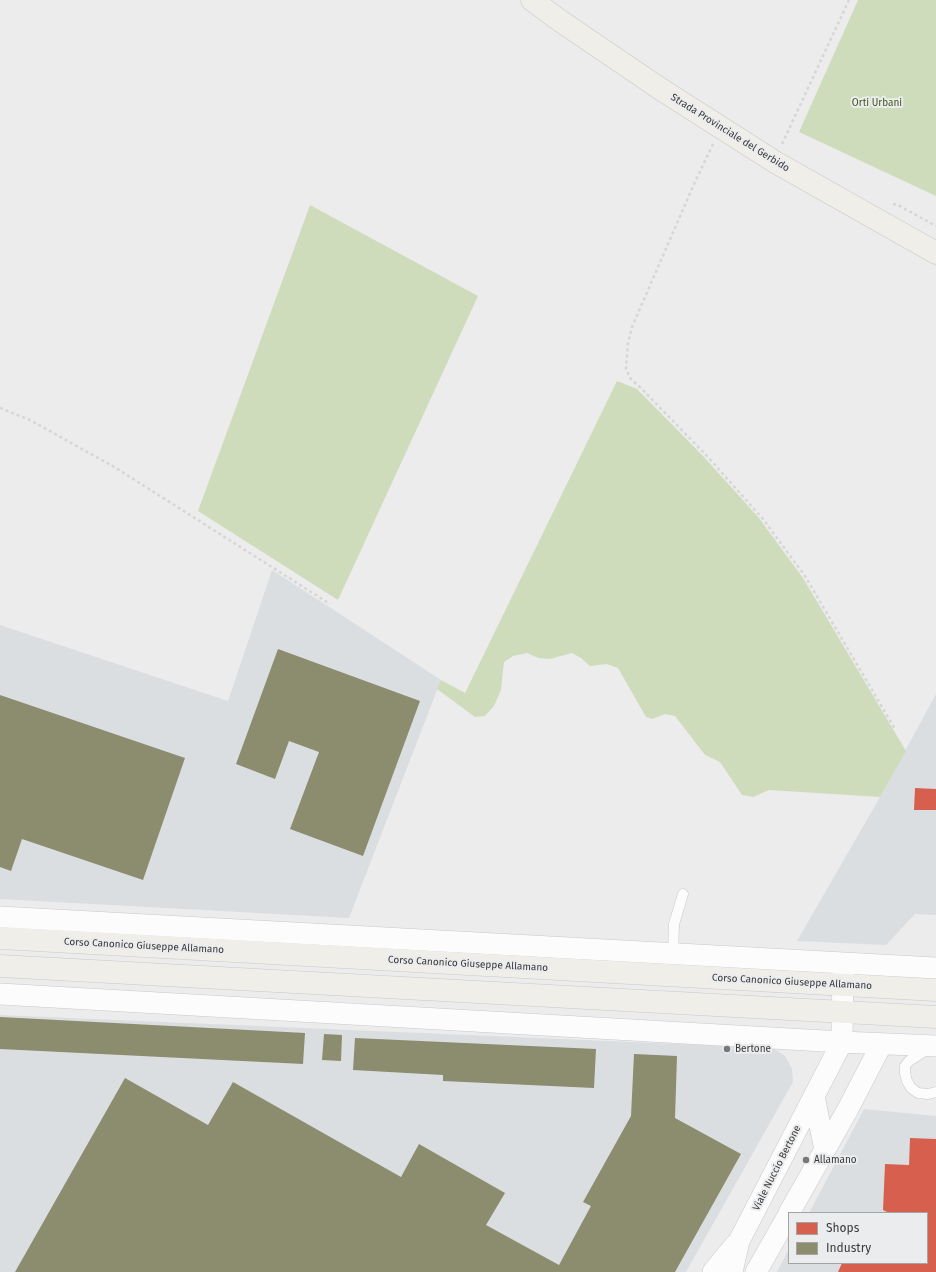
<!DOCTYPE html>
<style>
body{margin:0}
#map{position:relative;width:936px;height:1272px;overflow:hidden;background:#ececec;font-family:"Fira Sans",sans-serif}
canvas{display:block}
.legend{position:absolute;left:788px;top:1212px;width:140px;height:52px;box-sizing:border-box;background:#ebeced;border:1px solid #a4a4a5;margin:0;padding:5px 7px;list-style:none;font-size:12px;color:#39393a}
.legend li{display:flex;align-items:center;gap:8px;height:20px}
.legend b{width:20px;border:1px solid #a4a4a5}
</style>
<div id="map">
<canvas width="936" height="1272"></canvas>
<ul class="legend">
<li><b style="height:11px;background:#d6604d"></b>Shops</li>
<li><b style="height:11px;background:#8c8c6e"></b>Industry</li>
</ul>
</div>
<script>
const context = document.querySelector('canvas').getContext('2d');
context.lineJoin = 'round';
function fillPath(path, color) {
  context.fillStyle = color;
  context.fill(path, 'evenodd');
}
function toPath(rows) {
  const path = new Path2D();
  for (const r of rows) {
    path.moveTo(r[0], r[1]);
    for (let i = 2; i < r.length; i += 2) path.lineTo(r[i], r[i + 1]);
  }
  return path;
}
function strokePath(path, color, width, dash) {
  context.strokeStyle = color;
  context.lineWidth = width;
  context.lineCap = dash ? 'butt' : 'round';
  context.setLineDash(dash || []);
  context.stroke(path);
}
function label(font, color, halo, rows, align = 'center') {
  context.font = font + ' "Fira Sans",sans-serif';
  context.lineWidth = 4;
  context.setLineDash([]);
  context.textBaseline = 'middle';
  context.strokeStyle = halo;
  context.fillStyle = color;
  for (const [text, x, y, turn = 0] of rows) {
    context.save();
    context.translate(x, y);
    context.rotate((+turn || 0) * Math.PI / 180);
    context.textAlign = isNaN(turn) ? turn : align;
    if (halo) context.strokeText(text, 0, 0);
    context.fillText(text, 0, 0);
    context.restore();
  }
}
const built = toPath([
 [272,570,334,610,441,680,349,918,0,899,0,625,228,701],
 [936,694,936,915,915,914,886,945,797,941,880,797],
 [0,1015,773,1048,785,1056,792,1069,793,1082,686,1272,0,1272],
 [864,1109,936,1116,936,1272,777,1272,789,1249,789,1263,927,1263,927,1213,809,1213]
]);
const green = toPath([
 [858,0,936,0,936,196,799,132],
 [310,205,478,296,338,600,198,511],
 [617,381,637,389,703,456,759,518,803,578,906,751,880,797,769,790,753,797,742,795,720,762,705,755,675,716,665,714,652,719,646,717,618,668,607,664,590,666,581,658,572,653,550,659,538,658,527,653,513,656,504,662,501,690,494,706,485,716,475,717,437,689,441,680,465,693]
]);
const shops = toPath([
 [915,788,936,789,936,810,914,810],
 [910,1138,936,1139,936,1272,838,1272,842,1263,927,1263,927,1213,889,1213,883,1210,885,1164,909,1165]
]);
const industry = toPath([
 [278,649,420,701,363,856,290,829,319,752,289,741,275,779,236,764],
 [0,695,185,758,143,880,22,839,11,871,0,867],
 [0,1017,305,1033,303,1064,0,1049],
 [324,1034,342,1035,341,1061,322,1060],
 [355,1038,596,1049,594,1088,443,1081,443,1075,353,1070],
 [634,1054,677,1056,675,1118,741,1154,675,1272,15,1272,125,1078,208,1125,233,1082,401,1177,419,1144,505,1193,486,1225,559,1265,591,1206,583,1202,631,1116]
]);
const path = toPath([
 [713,144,694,184,632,327,628,343,626,368,630,378,642,389,707,456,763,519,805,576,895,729],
 [782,144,849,0],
 [893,204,898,205,936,226],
 [0,408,30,420,116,468,330,604]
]);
const lane = toPath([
 [673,953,674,924,683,894],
 [925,1046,923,1052,909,1061,905,1066,905,1073,907,1081,911,1088,918,1093,928,1094,936,1092]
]);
const street = toPath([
 [0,917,936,968],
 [0,994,842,1042,936,1046],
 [814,1096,825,1150],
 [789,1213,848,1109,878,1051,883,1044],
 [713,1272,736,1244],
 [732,1272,739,1241,842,1042,843,967],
 [756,1272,789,1214]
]);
const secondary = toPath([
 [532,0,559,20,659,88,775,162,936,253],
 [0,938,936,990],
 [0,966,936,1017]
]);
const markers = [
 [727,1049,4,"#787878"],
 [806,1160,4,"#787878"]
];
const parkNames = [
 ["Orti Urbani",877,103]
];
const streetNames = [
 ["Strada Provinciale del Gerbido",730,133,32],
 ["Corso Canonico Giuseppe Allamano",144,946,3],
 ["Corso Canonico Giuseppe Allamano",468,964,3],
 ["Corso Canonico Giuseppe Allamano",792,982,3],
 ["Viale Nuccio Bertone",777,1168,-63]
];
const poiNames = [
 ["Bertone",735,1049],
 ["Allamano",814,1160]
];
fillPath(built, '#dbdee1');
fillPath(green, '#cfdcbc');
fillPath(shops, '#d6604d');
fillPath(industry, '#8c8c6e');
strokePath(lane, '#c8c8c8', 11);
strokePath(street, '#c8c8c8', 22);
strokePath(secondary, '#c8c8c8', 23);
strokePath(path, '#d6d6d7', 2.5, [3, 3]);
strokePath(lane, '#fcfcfc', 10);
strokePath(street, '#fcfcfc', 21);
strokePath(secondary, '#f0eee9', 22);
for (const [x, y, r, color] of markers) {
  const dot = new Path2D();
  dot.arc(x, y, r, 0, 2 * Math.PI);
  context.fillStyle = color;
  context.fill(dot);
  strokePath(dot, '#ebeced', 1.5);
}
label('10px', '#415617', '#ebeced', parkNames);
label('10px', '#39393a', '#ebeced', streetNames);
label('10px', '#39393a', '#ebeced', poiNames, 'left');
</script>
